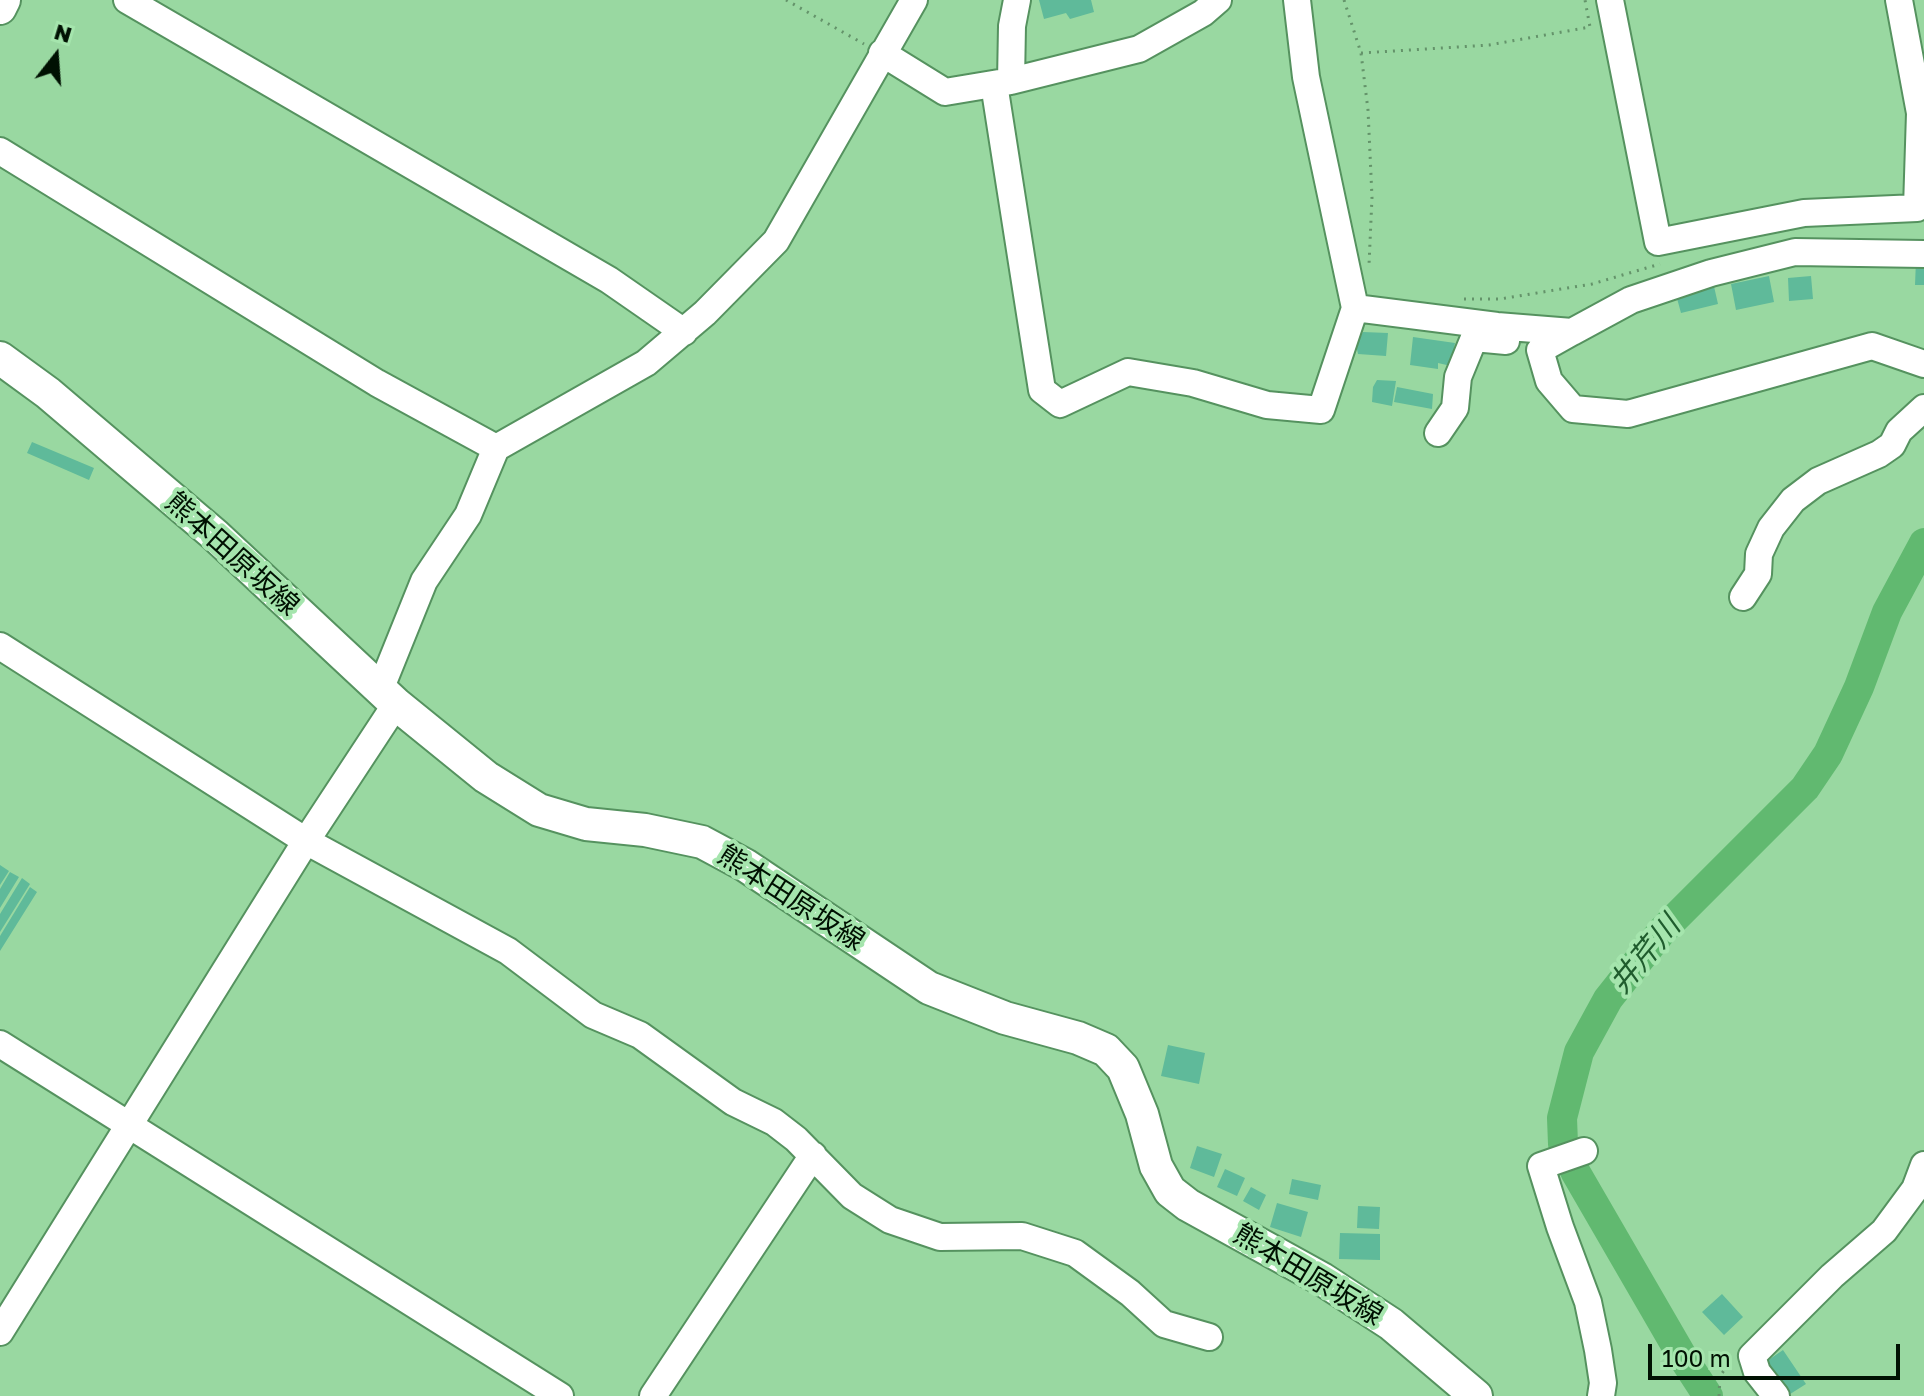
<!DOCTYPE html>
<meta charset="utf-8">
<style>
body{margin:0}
#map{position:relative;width:1924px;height:1396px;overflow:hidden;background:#99d8a1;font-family:"Golos Text",sans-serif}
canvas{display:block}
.north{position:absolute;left:16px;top:16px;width:80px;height:80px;-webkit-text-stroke:6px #a5e5ad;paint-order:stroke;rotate:17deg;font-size:22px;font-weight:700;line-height:32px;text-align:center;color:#001102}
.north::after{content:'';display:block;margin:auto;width:28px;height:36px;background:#001102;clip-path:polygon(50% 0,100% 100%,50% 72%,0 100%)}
.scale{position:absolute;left:1648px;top:1344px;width:252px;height:36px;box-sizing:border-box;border:4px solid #001102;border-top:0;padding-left:10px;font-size:24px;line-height:28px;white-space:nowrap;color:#001102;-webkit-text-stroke:6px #a5e5ad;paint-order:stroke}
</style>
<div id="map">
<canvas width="1924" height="1396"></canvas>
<div class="north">N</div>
<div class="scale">100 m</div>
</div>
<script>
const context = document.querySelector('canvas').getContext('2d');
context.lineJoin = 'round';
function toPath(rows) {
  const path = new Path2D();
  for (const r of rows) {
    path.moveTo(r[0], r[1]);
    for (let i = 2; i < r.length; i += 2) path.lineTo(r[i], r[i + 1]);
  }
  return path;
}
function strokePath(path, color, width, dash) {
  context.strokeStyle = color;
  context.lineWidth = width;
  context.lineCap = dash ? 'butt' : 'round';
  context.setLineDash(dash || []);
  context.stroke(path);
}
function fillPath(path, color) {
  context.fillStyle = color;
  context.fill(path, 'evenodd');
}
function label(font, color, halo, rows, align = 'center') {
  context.font = font + ' "Golos Text","Noto Sans JP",sans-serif';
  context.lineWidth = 8;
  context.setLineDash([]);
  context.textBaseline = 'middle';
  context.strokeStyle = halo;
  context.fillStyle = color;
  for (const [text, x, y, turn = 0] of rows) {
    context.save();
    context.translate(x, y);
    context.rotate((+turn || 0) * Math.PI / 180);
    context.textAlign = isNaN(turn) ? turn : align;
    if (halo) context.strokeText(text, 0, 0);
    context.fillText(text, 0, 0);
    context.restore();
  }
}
const river = toPath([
 [1708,1396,1682,1356,1576,1173,1563,1144,1562,1118,1579,1052,1608,999,1662,931,1805,788,1828,754,1859,687,1887,612,1924,543]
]);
const building = toPath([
 [1039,0,1091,0,1094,12,1070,19,1066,13,1044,19],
 [1916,260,1924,260,1924,285,1915,285],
 [1769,276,1774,302,1736,310,1731,284],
 [1811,276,1813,299,1789,301,1788,278],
 [1713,282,1718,304,1681,313,1675,291],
 [1363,332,1388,333,1386,356,1358,354,1356,345],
 [1413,337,1455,343,1451,366,1438,363,1438,369,1410,365],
 [1377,380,1396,381,1392,406,1372,402,1373,387],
 [1397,387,1433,394,1432,409,1394,402],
 [32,442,94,468,89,480,27,453],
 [0,865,9,871,0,885],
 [10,872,19,877,0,908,0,889],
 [22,878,30,884,0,932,0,914],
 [30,887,37,892,0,951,0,936],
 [1168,1045,1205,1053,1199,1084,1161,1076],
 [1197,1146,1222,1154,1214,1177,1190,1168],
 [1225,1169,1245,1178,1237,1196,1217,1187],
 [1292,1179,1321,1185,1318,1200,1289,1194],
 [1251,1187,1266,1195,1259,1210,1243,1201],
 [1277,1203,1308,1212,1301,1237,1270,1227],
 [1358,1206,1380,1207,1379,1229,1357,1228],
 [1340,1233,1380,1234,1380,1260,1339,1259],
 [1722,1294,1743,1317,1724,1335,1702,1312],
 [1783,1350,1806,1384,1787,1396,1764,1363]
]);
const path = toPath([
 [786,0,864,44],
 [1344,0,1361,53,1368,110,1372,197,1369,265],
 [1361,53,1489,45,1590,27,1585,0],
 [1464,299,1500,299,1592,284,1660,264],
 [1719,1396,1720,1376,1730,1362]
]);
const minor = toPath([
 [127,0,609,280,684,332],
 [1610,0,1658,242,1804,213,1917,208,1920,113,1899,0],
 [882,53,945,92,1011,81,1012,26,1017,0],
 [1011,81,1139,49,1203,13,1218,0],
 [994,84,1042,390,1060,404,1128,372,1193,383,1267,405,1321,410,1355,308,1306,77,1297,0],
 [0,151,377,383,496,448],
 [1355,308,1497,326,1572,332,1631,300,1711,273,1795,252,1924,254],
 [1572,332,1540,350,1549,381,1573,409,1628,414,1872,346,1924,364],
 [1438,433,1455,408,1458,377,1474,338,1506,341],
 [1743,597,1758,574,1759,554,1771,528,1793,500,1818,481,1879,454,1892,445,1899,431,1924,408],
 [0,646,306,841,508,951,593,1015,640,1035,733,1102,774,1122,796,1139,852,1196,890,1220,940,1237,1022,1236,1075,1253,1130,1293,1164,1324,1209,1337],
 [380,690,424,581,468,515,496,448,646,363,705,313,776,241,914,0],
 [0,1044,560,1396],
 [1584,1151,1541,1166,1560,1227,1588,1302,1598,1350,1603,1383,1601,1396],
 [0,1332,306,841,396,704],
 [653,1396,813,1155],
 [1776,1396,1757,1372,1752,1356,1832,1276,1884,1231,1915,1189,1924,1165]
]);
const major = toPath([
 [0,8,4,0],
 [0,358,48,393,215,535,396,704,486,777,539,810,586,824,645,830,702,842,745,865,929,988,1005,1018,1078,1038,1106,1050,1123,1068,1142,1114,1156,1166,1170,1191,1188,1205,1322,1279,1391,1324,1476,1396]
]);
const streetNames = [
 ["熊本田原坂線",232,554,42],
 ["熊本田原坂線",791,898,33],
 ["熊本田原坂線",1308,1275,31]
];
const waterNames = [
 ["井芹川",1645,955,-50]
];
strokePath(river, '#61b970', 30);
fillPath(building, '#5fba9a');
strokePath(minor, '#55925f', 30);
strokePath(major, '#55925f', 36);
strokePath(path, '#64936a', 3, [2, 6]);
strokePath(minor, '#fff', 26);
strokePath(major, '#fff', 32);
label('28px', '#001102', '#a5e5ad', streetNames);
label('italic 30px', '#1f5c2d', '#a5e5ad', waterNames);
</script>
